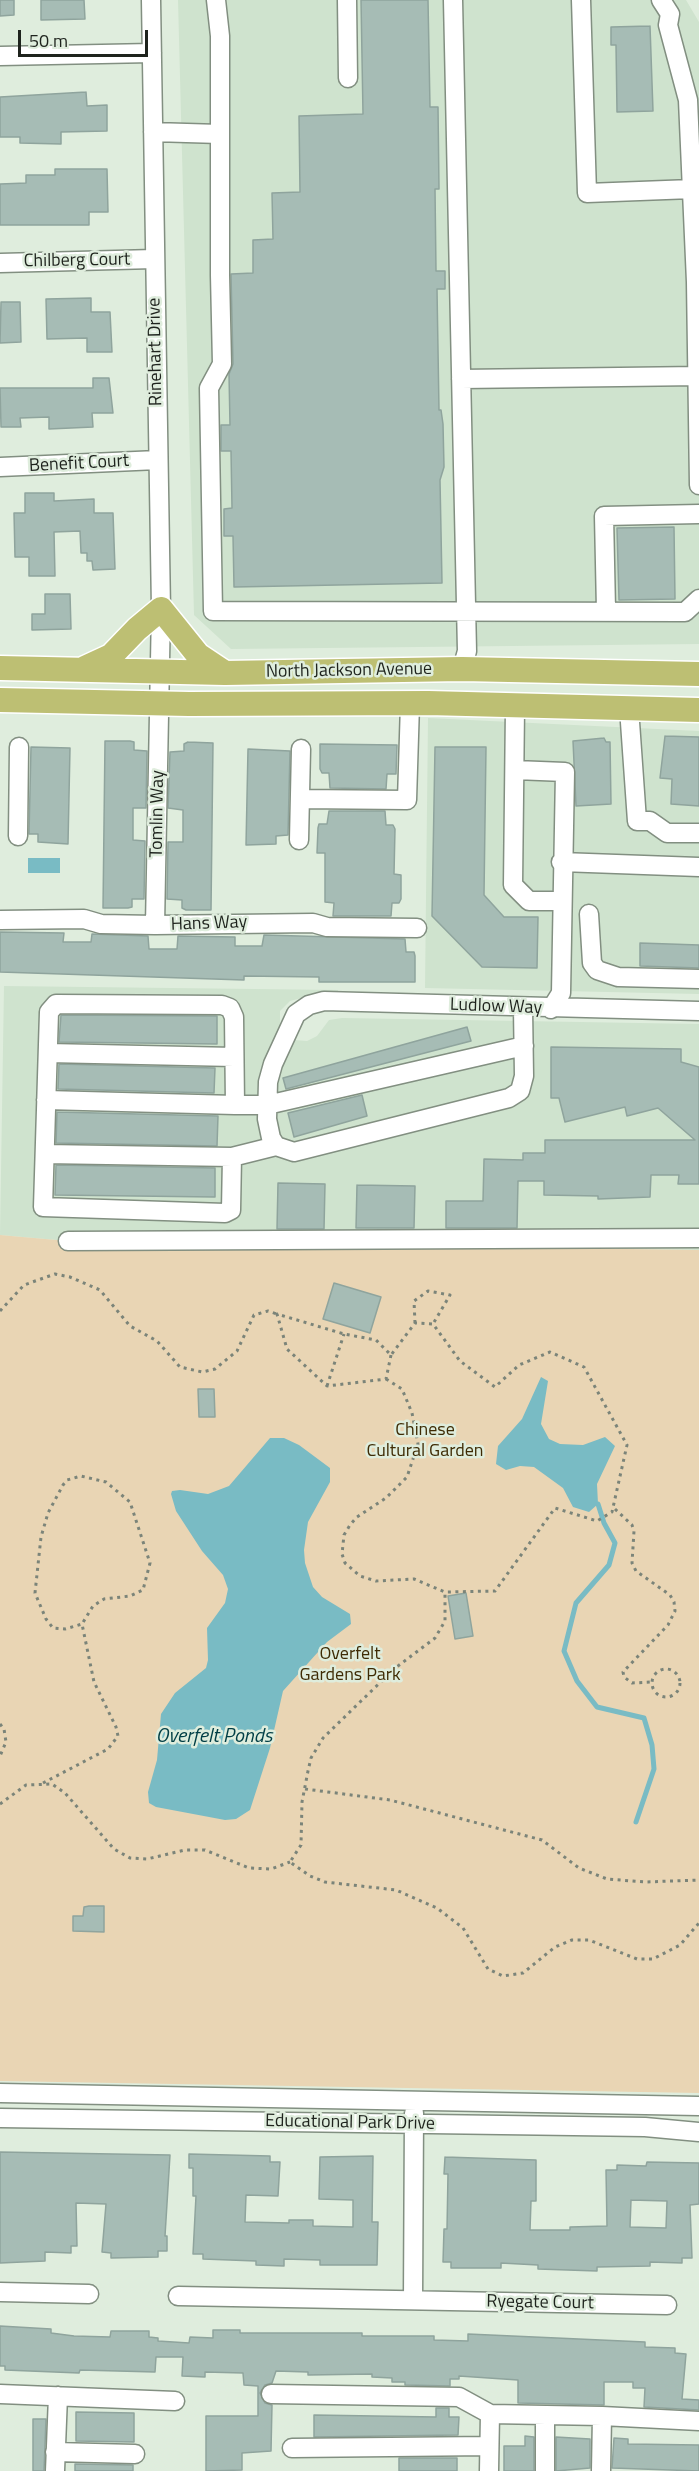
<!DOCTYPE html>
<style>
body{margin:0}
#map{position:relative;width:699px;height:2471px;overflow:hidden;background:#dfeddd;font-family:"Titillium Web",sans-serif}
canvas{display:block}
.scale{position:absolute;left:18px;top:30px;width:130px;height:27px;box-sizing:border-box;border:3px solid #1e231d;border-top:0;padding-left:8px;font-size:18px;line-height:21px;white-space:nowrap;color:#1e231d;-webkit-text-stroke:4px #dfeddd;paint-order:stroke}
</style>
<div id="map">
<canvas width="699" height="2471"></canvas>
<div class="scale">50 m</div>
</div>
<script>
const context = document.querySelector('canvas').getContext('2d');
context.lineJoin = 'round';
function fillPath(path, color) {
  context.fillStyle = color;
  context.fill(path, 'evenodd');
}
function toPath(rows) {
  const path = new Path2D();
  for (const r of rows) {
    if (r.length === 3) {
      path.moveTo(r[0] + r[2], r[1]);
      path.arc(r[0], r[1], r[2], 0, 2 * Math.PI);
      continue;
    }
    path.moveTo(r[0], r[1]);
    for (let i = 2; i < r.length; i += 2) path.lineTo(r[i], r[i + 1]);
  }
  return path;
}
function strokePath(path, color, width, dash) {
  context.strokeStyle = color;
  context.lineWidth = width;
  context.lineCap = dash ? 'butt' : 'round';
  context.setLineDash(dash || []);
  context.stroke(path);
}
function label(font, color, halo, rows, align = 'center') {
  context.font = font + ' "Titillium Web",sans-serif';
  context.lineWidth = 5;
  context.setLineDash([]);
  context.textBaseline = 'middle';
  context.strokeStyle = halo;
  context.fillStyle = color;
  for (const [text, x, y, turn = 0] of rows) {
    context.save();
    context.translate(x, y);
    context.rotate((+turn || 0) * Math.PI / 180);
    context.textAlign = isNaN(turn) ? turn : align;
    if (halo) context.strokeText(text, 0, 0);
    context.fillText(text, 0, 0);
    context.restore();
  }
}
const built = toPath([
 [178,0,686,0,699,22,699,644,231,649,194,615],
 [428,718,699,731,699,994,425,988],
 [4,986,338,990,338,994,313,995,290,1001,280,1011,280,1027,294,1040,307,1041,317,1036,329,1020,342,1018,699,1024,699,1250,68,1241,0,1235]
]);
const green = toPath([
 [0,1235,68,1241,699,1250,699,2093,0,2081]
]);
const water = toPath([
 [28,858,60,858,60,873,28,873],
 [541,1377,548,1381,541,1424,549,1439,560,1444,583,1445,605,1437,615,1446,597,1484,598,1504,589,1512,573,1507,563,1488,534,1467,520,1466,506,1470,496,1464,498,1446,522,1419],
 [270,1438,284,1438,299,1445,330,1468,330,1482,308,1522,304,1550,305,1563,313,1587,322,1597,350,1614,351,1624,327,1642,283,1691,270,1748,250,1810,236,1819,225,1820,156,1807,149,1803,148,1792,157,1760,161,1714,175,1693,206,1668,208,1660,207,1628,225,1603,228,1589,223,1575,202,1551,176,1511,171,1494,172,1491,180,1490,208,1494,229,1486]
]);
const stream = toPath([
 [598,1504,604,1523,615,1543,609,1565,576,1603,564,1651,577,1681,597,1707,644,1718,652,1745,654,1769,636,1822]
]);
const building = toPath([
 [0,0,14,0,14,15,0,16,0,0],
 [41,0,84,0,85,19,41,20,41,0],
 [361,0,428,0,430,107,438,107,439,189,435,189,436,271,445,271,445,289,437,289,439,410,441,410,443,424,444,467,440,480,442,583,234,587,233,536,224,536,224,509,232,508,231,451,221,451,221,425,230,425,229,374,233,364,231,274,253,273,253,240,273,239,272,193,300,192,299,116,363,114,361,0],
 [650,26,653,111,617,112,616,45,611,45,611,27,650,26],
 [86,92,87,106,107,105,107,131,61,132,61,144,20,143,20,137,0,137,0,97,86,92],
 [55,169,107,169,108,212,89,212,89,225,0,225,0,184,26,183,26,175,55,175,55,169],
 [91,298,91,312,110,312,112,352,87,352,87,338,47,339,46,299,91,298],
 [1,302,20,302,21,342,0,343,1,302],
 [93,378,109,378,113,413,92,413,93,427,49,429,49,417,20,418,21,427,1,427,0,388,93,388,93,378],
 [25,493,54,493,54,501,94,499,94,513,113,513,115,569,93,570,92,561,87,561,87,553,81,553,80,531,54,532,55,576,29,576,29,557,15,557,14,513,25,513,25,493],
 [674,527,675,599,619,600,617,528,674,527],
 [45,594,70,594,71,629,32,630,32,614,45,614,45,594],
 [665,736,699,737,699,806,671,804,672,779,660,778,665,736],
 [604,738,606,742,610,742,611,804,576,806,573,741,604,738],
 [105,741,130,741,134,742,134,750,147,751,146,808,133,808,133,840,145,841,144,899,132,899,132,907,128,908,103,908,105,741],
 [188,742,213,743,211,910,186,910,182,908,182,900,167,899,168,842,183,842,183,810,168,808,170,752,184,751,184,744,188,742],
 [320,744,397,745,396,774,387,774,386,789,330,788,329,773,322,773,320,769,320,744],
 [31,747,70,748,68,844,38,842,38,834,29,834,31,747],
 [435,747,486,747,484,895,504,917,538,917,537,968,482,967,432,916,435,747],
 [248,749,290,751,288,835,276,836,276,844,246,845,248,749],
 [329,811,385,811,386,825,393,825,395,829,394,874,401,875,401,899,399,903,392,903,391,916,333,916,334,903,325,902,325,853,317,853,318,828,319,824,327,824,329,811],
 [0,932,64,933,63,942,91,942,92,934,148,936,149,949,177,949,178,936,235,937,235,946,262,946,264,935,405,939,406,952,414,952,415,956,415,982,319,982,319,977,244,976,244,980,0,972,0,932],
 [640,943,699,945,699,968,640,966,640,943],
 [61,1015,217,1016,217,1044,59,1042,61,1015],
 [467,1027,471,1041,286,1089,283,1078,467,1027],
 [551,1047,681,1049,681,1062,699,1067,699,1184,678,1184,679,1175,651,1175,650,1197,598,1199,598,1196,544,1195,544,1181,518,1181,517,1228,446,1228,446,1201,483,1201,484,1159,523,1160,523,1153,545,1153,545,1140,695,1140,658,1108,627,1116,625,1107,565,1122,559,1098,551,1098,551,1047],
 [59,1064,215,1068,214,1093,58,1089,59,1064],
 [362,1095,367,1116,294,1137,288,1113,362,1095],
 [57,1112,218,1116,217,1146,56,1143,57,1112],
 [56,1165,215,1168,215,1197,55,1195,56,1165],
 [278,1183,325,1184,324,1229,277,1229,278,1183],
 [357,1185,415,1186,414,1228,356,1228,357,1185],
 [334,1283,381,1297,370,1333,323,1319,334,1283],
 [198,1389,214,1389,215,1417,199,1417,198,1389],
 [466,1593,473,1636,455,1639,448,1596,466,1593],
 [89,1906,104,1906,104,1932,73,1931,73,1916,83,1916,84,1907,89,1906],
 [0,2152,170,2155,165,2236,167,2236,167,2251,158,2251,158,2257,111,2258,111,2253,102,2252,106,2204,76,2203,77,2246,71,2246,71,2253,45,2252,45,2261,0,2263,0,2152],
 [189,2154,270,2156,270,2162,280,2162,278,2196,246,2195,245,2222,289,2223,289,2220,313,2220,313,2226,353,2227,353,2200,319,2199,320,2157,373,2156,372,2222,378,2222,377,2265,320,2265,320,2260,284,2259,284,2266,256,2265,256,2261,203,2259,203,2254,193,2254,196,2196,193,2196,193,2168,189,2168,189,2154],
 [445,2157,536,2160,536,2201,531,2201,530,2230,570,2230,570,2227,607,2226,606,2170,617,2170,617,2165,646,2166,647,2162,699,2163,699,2204,690,2205,692,2258,682,2258,682,2263,650,2262,650,2266,597,2267,597,2271,538,2269,538,2265,501,2263,501,2268,451,2268,451,2262,443,2262,444,2229,447,2229,448,2174,444,2174,445,2157],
 [631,2200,667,2201,666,2228,630,2227,631,2200],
 [0,2326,51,2329,51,2333,74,2336,110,2337,111,2331,149,2331,149,2337,158,2338,158,2341,189,2343,190,2337,213,2338,213,2330,240,2330,240,2333,362,2333,362,2336,434,2336,434,2340,468,2341,468,2334,645,2342,645,2347,675,2348,675,2353,686,2354,682,2399,699,2400,699,2410,644,2407,645,2388,633,2388,633,2382,604,2382,604,2405,518,2403,518,2380,459,2376,459,2379,450,2379,450,2386,405,2385,405,2382,392,2382,392,2378,372,2377,372,2374,308,2375,308,2372,276,2371,272,2383,265,2385,260,2393,265,2403,272,2405,271,2451,242,2453,242,2470,206,2471,206,2416,258,2416,258,2386,244,2385,243,2373,205,2372,205,2377,182,2376,183,2357,156,2357,155,2372,80,2370,79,2373,5,2370,5,2366,0,2366,0,2326],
 [436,2408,449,2408,449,2417,459,2417,458,2435,314,2437,314,2415,436,2417,436,2408],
 [76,2412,134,2413,134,2442,76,2441,76,2412],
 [33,2419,46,2419,44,2471,33,2471,33,2419],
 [525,2436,534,2437,534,2471,504,2471,504,2446,525,2446,525,2436],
 [556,2437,590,2439,590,2468,556,2471,556,2437],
 [614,2438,628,2439,628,2444,699,2445,699,2471,612,2468,614,2438],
 [399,2458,457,2458,457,2471,399,2471,399,2458],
 [75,2464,133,2465,133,2471,75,2471,75,2464]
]);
const path = toPath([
 [0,1311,24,1285,55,1274,70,1277,100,1290,130,1326,157,1341,180,1367,202,1372,215,1369,237,1351,254,1315,268,1311,277,1314],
 [415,1323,414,1301,428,1291,450,1295,433,1324],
 [391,1355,386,1379,327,1386,287,1349,277,1314,344,1334,376,1340,391,1355,415,1323,433,1324,460,1361,495,1387,519,1365,550,1352,584,1367,627,1445,612,1512,597,1521,555,1508,495,1591,445,1592],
 [386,1379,402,1389,412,1413,418,1444,407,1477,386,1498,357,1517,350,1525,344,1535,342,1554,345,1563,360,1576,376,1581,414,1579,445,1592,445,1621,435,1638,394,1669,323,1738,311,1758,308,1771,302,1802,301,1845,290,1862,310,1876,325,1882,396,1890,437,1908,463,1928,488,1969,503,1976,523,1973,555,1947,572,1940,589,1940,637,1959,653,1959,680,1945,699,1923],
 [327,1386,344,1334],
 [615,1509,632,1525,634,1531,632,1563,636,1571,670,1595,674,1602,675,1611,668,1625,623,1672,624,1677,632,1683,652,1682],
 [666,1683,14],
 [0,1724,4,1729,6,1742,0,1756],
 [43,1783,108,1749,118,1736,116,1727,94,1682,82,1624,65,1629,53,1628,46,1619,35,1593,41,1537,48,1513,63,1485,67,1480,81,1476,106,1482,130,1502,150,1563,143,1590,130,1596,104,1599,93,1606,82,1624],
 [305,1789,390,1800,542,1840,579,1868,607,1879,645,1882,699,1880],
 [0,1804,26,1785,52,1784,65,1793,114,1849,130,1858,147,1859,185,1850,205,1850,249,1868,271,1869,290,1862]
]);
const minor = toPath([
 [151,0,161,609,155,925],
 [216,0,220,36,220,275,222,364,209,388,213,611,685,612,699,599],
 [347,0,348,78],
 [453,0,467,651,462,669],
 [581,0,587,193,692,189],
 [661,0,670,14,668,25,688,100,696,282,699,485],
 [0,56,152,53],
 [153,132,220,134],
 [0,263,154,259],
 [461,379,699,376],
 [0,467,158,460],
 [606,610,604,516,699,514],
 [515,707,513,885,529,901,562,901],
 [629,708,637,821,650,821,667,833,699,833],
 [515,770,565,772,561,993,551,1009],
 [300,799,407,800,410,704],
 [18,836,19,747],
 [299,840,301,749],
 [561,862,699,867],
 [589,914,592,963,597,970,618,977,699,979],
 [0,920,84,919,101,924,155,925,313,923,327,927,417,928],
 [523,1008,524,1076,520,1091,509,1098,294,1152,276,1146,271,1138,267,1119,268,1082,273,1064,296,1014,309,1005,324,1001,699,1011],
 [48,1053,234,1057],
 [46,1100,235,1105],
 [276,1146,232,1157,231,1210,225,1213,43,1207,49,1012,56,1004,222,1005,230,1008,234,1017,235,1105,267,1105,524,1046],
 [45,1154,232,1157],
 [68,1241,699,1238],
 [0,2093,699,2106],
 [0,2118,645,2127,699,2132],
 [0,2292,89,2294],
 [178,2296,667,2305],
 [413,2300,414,2113],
 [0,2394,175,2401],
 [271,2394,459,2397,490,2414,602,2416,699,2421],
 [292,2448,489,2446],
 [55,2452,135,2454],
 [55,2471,58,2396],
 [489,2471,490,2414],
 [545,2471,545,2415],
 [601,2471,602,2416]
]);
const major = toPath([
 [0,668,225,673,462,669,699,674],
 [85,668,111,656,137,629,161,609,198,655,225,673],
 [0,700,189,704,428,703,699,710]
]);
const streetNames = [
 ["Chilberg Court",77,261,-1],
 ["Rinehart Drive",156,352,-91],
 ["Benefit Court",79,464,-3],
 ["North Jackson Avenue",349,671,-1],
 ["Tomlin Way",158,814,-89],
 ["Hans Way",209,924,-2],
 ["Ludlow Way",496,1007,2],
 ["Educational Park Drive",350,2123,1],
 ["Ryegate Court",540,2303,1]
];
const parkNames = [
 ["Chinese",425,1431],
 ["Cultural Garden",425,1452],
 ["Overfelt",350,1655],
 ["Gardens Park",350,1676]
];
const waterNames = [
 ["Overfelt Ponds",214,1737]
];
fillPath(built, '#cfe3ce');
fillPath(green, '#e9d5b4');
fillPath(water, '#79bbc4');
strokePath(stream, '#79bbc4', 5);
fillPath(building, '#a6bcb5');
strokePath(building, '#8fa49d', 1.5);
strokePath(minor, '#828f81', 21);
strokePath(major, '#fff', 27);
strokePath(path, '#7b8479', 3, [3, 4.5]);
strokePath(minor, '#fff', 18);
strokePath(major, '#bdbf73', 24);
label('18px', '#1e231d', '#dfeddd', streetNames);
label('18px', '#3e2b04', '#dfeddd', parkNames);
label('italic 20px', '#003e45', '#dfeddd', waterNames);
</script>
